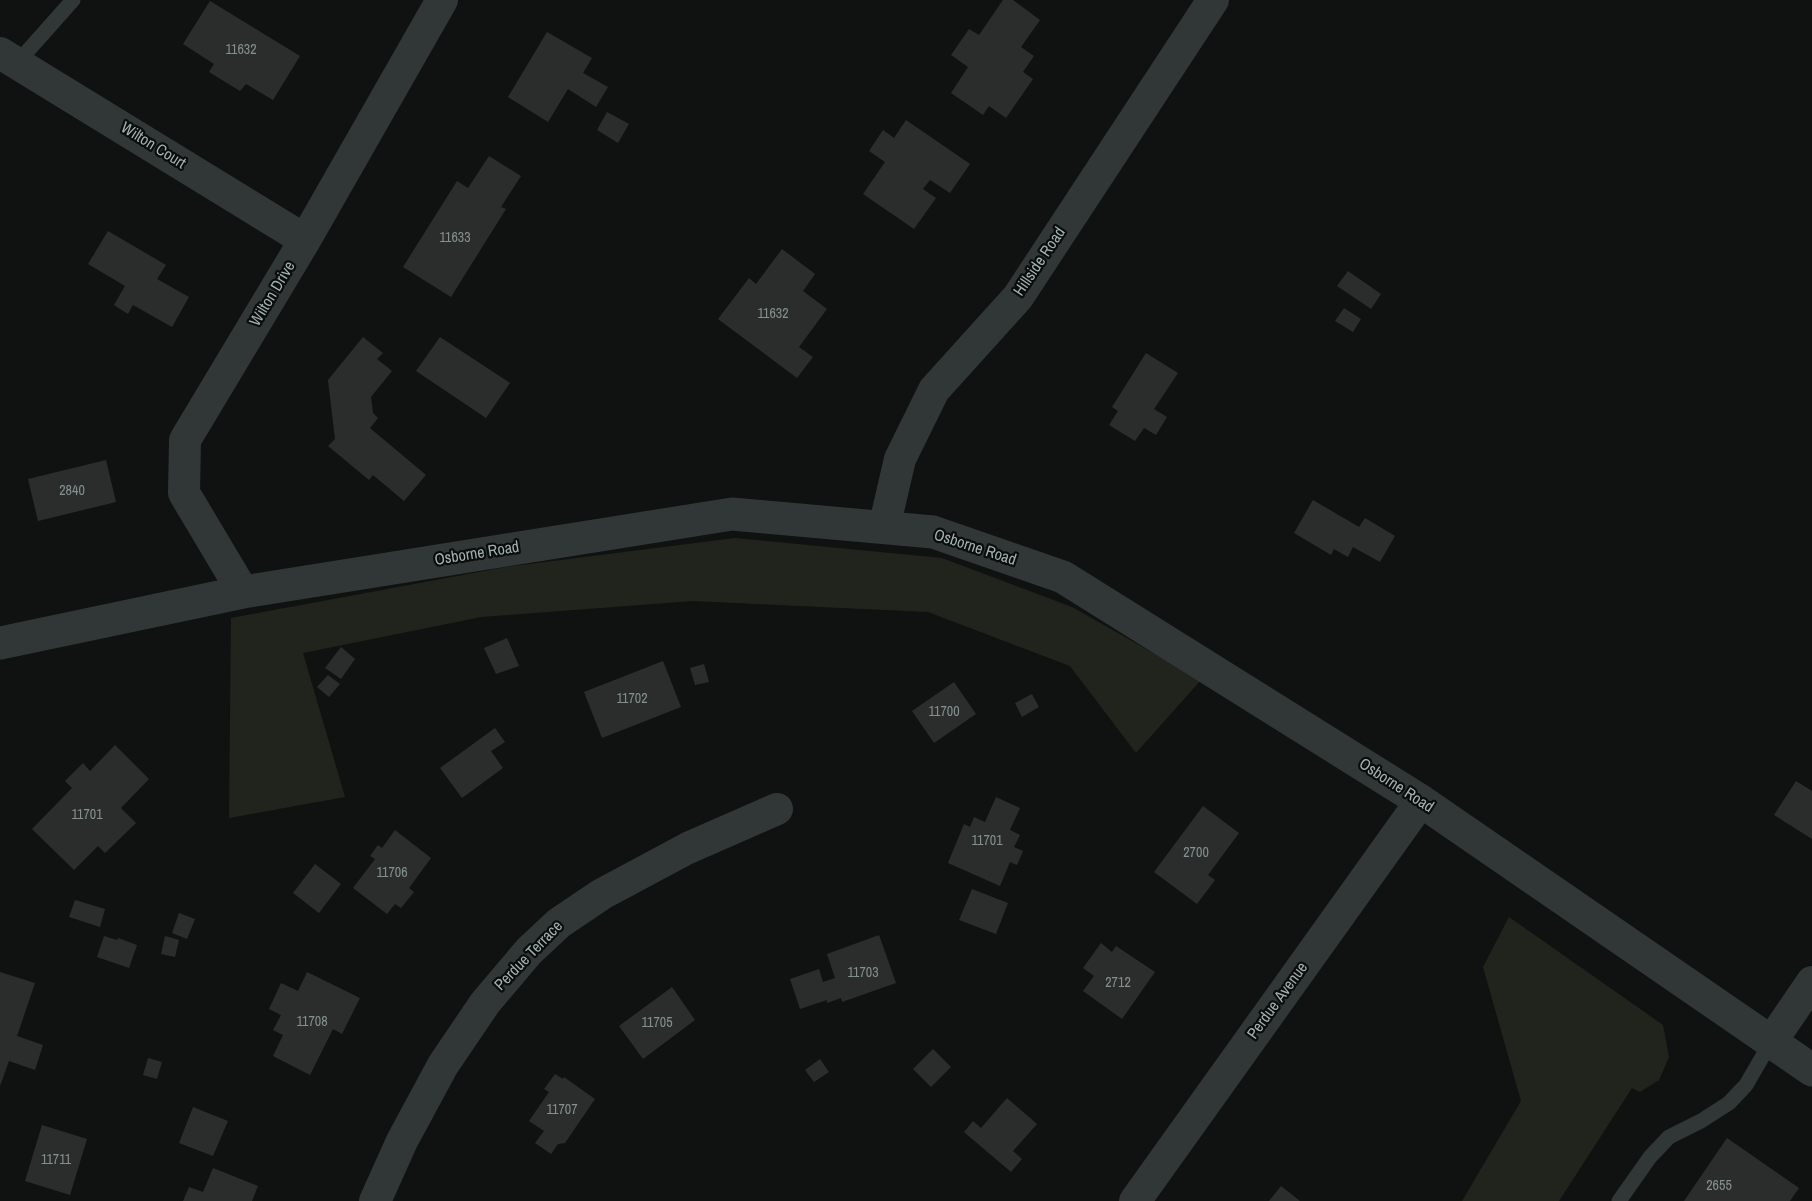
<!DOCTYPE html>
<style>
body{margin:0}
canvas{display:block;background:#101111}
</style>
<canvas width="1812" height="1201"></canvas>
<script>
const context = document.querySelector('canvas').getContext('2d');
context.lineJoin = 'round';
function fillPath(path, color) {
  context.fillStyle = color;
  context.fill(path, 'evenodd');
}
function toPath(rows) {
  const path = new Path2D();
  for (const r of rows) {
    path.moveTo(r[0], r[1]);
    for (let i = 2; i < r.length; i += 2) path.lineTo(r[i], r[i + 1]);
  }
  return path;
}
function strokePath(path, color, width, dash) {
  context.strokeStyle = color;
  context.lineWidth = width;
  context.lineCap = dash ? 'butt' : 'round';
  context.setLineDash(dash || []);
  context.stroke(path);
}
function label(font, color, halo, rows, align = 'center') {
  context.font = font + ' "Archivo Narrow",sans-serif';
  context.lineWidth = 4.5;
  context.setLineDash([]);
  context.textBaseline = 'middle';
  context.strokeStyle = halo;
  context.fillStyle = color;
  for (const [text, x, y, turn = 0] of rows) {
    context.save();
    context.translate(x, y);
    context.rotate((+turn || 0) * Math.PI / 180);
    context.textAlign = isNaN(turn) ? turn : align;
    if (halo) context.strokeText(text, 0, 0);
    context.fillText(text, 0, 0);
    context.restore();
  }
}
const green = toPath([
 [735,538,942,558,1072,607,1201,680,1136,753,1070,666,928,612,693,601,481,617,303,653,345,797,229,818,231,618,506,567],
 [1509,917,1663,1025,1669,1057,1659,1080,1640,1092,1632,1088,1559,1201,1462,1201,1521,1101,1483,967]
]);
const building = toPath([
 [1003,0,1013,0,1040,20,1021,47,1034,56,1023,72,1033,79,1006,118,989,106,983,115,951,93,968,67,951,55,969,29,979,35],
 [210,1,300,56,273,100,246,84,240,91,209,72,214,64,183,44],
 [547,32,592,58,583,73,608,87,596,107,568,89,548,122,508,97],
 [607,112,629,124,618,143,597,130],
 [906,120,970,164,950,193,930,180,923,189,936,198,914,229,863,194,885,162,869,151,883,130,894,138],
 [489,156,521,176,501,207,506,209,451,297,403,267,457,181,468,188],
 [108,231,166,265,157,279,189,297,172,327,133,305,128,314,114,305,125,286,88,264],
 [782,249,815,274,803,291,827,309,799,347,813,357,797,378,718,319,749,278,756,284],
 [1348,271,1381,294,1371,309,1337,286],
 [1344,308,1361,319,1353,332,1335,321],
 [363,337,383,353,377,359,392,371,371,397,373,413,378,418,370,428,426,475,404,501,373,475,369,480,328,446,335,439,328,380],
 [440,337,510,383,486,418,416,371],
 [1146,353,1178,373,1154,409,1167,417,1156,435,1144,428,1135,441,1109,425,1118,411,1112,407],
 [106,460,116,502,38,521,28,479],
 [1313,500,1359,527,1365,518,1395,536,1380,562,1353,547,1348,557,1334,549,1331,555,1294,533],
 [507,638,519,666,496,674,484,648],
 [341,647,355,659,341,679,325,668],
 [663,661,681,707,602,738,584,692],
 [704,664,709,682,695,685,690,668],
 [328,675,340,684,329,697,317,687],
 [954,682,976,714,934,743,912,711],
 [1032,694,1039,707,1022,717,1015,703],
 [495,728,505,742,491,751,503,768,462,798,440,768],
 [115,745,149,779,121,808,136,823,105,853,98,846,74,870,32,829,72,788,65,781,83,763,90,771],
 [1796,781,1812,791,1812,839,1774,815],
 [996,797,1020,808,1010,830,1020,835,1014,847,1023,851,1017,865,1010,862,1000,886,948,863,964,824,970,827,974,817,985,822],
 [1203,806,1239,833,1208,875,1215,880,1197,904,1154,872],
 [395,830,431,858,409,888,414,892,401,908,395,904,387,914,353,888,375,859,370,856,378,845,382,848],
 [315,864,341,884,319,913,293,893],
 [972,889,1008,903,996,934,959,920],
 [75,900,105,909,100,927,69,917],
 [179,913,195,919,187,939,172,933],
 [879,935,896,983,842,1002,841,998,827,1003,827,1000,800,1009,790,979,819,969,823,982,835,978,827,954],
 [104,936,117,940,118,938,137,945,129,968,97,957],
 [165,936,179,940,175,957,161,954],
 [1101,943,1112,952,1116,946,1155,972,1122,1019,1083,991,1094,976,1083,968],
 [0,972,35,983,17,1036,43,1045,35,1070,9,1061,0,1086],
 [307,972,360,998,342,1034,333,1029,310,1075,273,1056,283,1035,273,1030,281,1015,269,1009,281,983,298,991],
 [672,987,695,1020,643,1059,619,1026],
 [933,1049,951,1067,931,1087,913,1069],
 [148,1058,162,1062,157,1079,143,1075],
 [820,1059,829,1072,814,1082,805,1070],
 [555,1074,563,1079,564,1077,595,1099,565,1143,558,1144,551,1154,535,1143,544,1131,529,1121,549,1092,544,1089],
 [1007,1098,1037,1124,1013,1151,1022,1159,1011,1172,964,1132,973,1121,981,1128],
 [193,1107,228,1121,213,1156,179,1143],
 [42,1125,87,1139,70,1195,25,1181],
 [1727,1138,1799,1188,1790,1201,1684,1201],
 [213,1168,258,1186,252,1201,183,1201,189,1187,203,1192],
 [1281,1186,1300,1201,1269,1201]
]);
const service = toPath([
 [17,63,73,0],
 [1619,1201,1650,1157,1669,1137,1701,1121,1729,1103,1746,1085,1771,1042]
]);
const minor = toPath([
 [0,53,305,240],
 [884,528,900,459,934,390,1018,297,1213,0],
 [243,592,184,493,185,440,305,240,442,0],
 [1771,1042,1812,982],
 [375,1201,402,1141,443,1065,485,1003,529,951,559,923,602,894,688,848,777,809],
 [1135,1201,1421,801]
]);
const tertiary = toPath([
 [0,643,243,592,732,514,933,532,1063,577,1421,801,1812,1070]
]);
const numberNames = [
 ["11632",241,50],
 ["11633",455,238],
 ["11632",773,314],
 ["2840",72,491],
 ["11702",632,699],
 ["11700",944,712],
 ["11701",87,815],
 ["11701",987,841],
 ["2700",1196,853],
 ["11706",392,873],
 ["11703",863,973],
 ["2712",1118,983],
 ["11708",312,1022],
 ["11705",657,1023],
 ["11707",562,1110],
 ["11711",56,1160],
 ["2655",1719,1186]
];
const streetNames = [
 ["Wilton Court",153,146,32],
 ["Hillside Road",1040,262,-56],
 ["Wilton Drive",273,294,-59],
 ["Osborne Road",975,548,18],
 ["Osborne Road",477,554,-9],
 ["Osborne Road",1396,786,33],
 ["Perdue Terrace",529,956,-46],
 ["Perdue Avenue",1278,1001,-54]
];
fillPath(green, '#21241c');
fillPath(building, '#2b2d2d');
strokePath(service, '#313636', 15);
strokePath(minor, '#313636', 32);
strokePath(tertiary, '#313636', 33);
label('14px', '#84918f', null, numberNames);
label('16px', '#a1b2b0', '#0b0c0c', streetNames);
</script>
